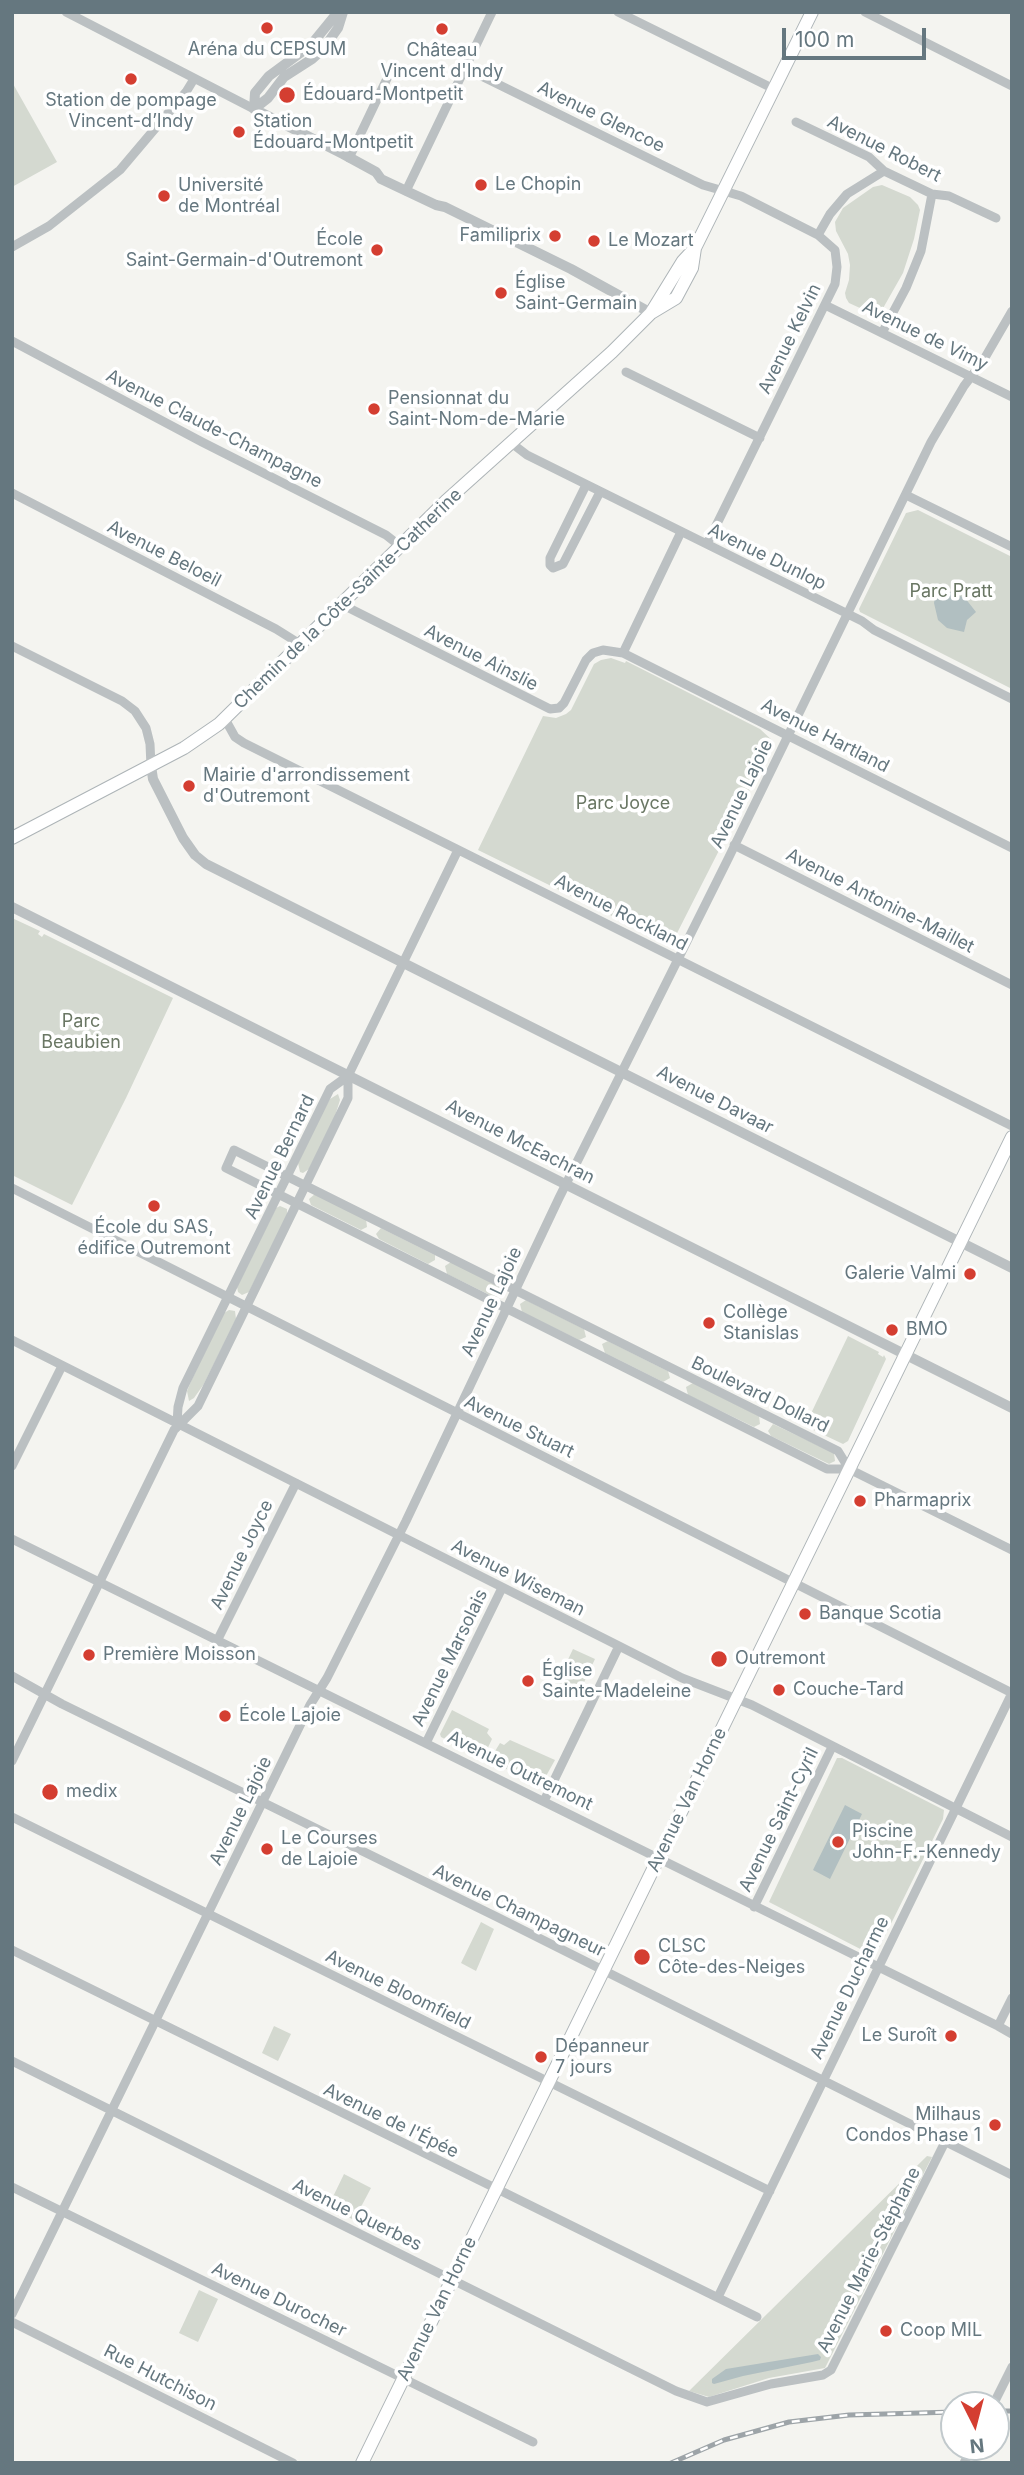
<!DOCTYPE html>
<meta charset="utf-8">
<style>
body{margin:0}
#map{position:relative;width:1024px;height:2475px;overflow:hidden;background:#f4f4f0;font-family:Inter,sans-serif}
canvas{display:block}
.frame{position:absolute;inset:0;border:14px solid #65777f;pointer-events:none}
.north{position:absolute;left:940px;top:2391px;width:70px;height:70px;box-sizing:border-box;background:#fff;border:2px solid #c1c9cc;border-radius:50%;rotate:174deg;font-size:19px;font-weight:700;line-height:28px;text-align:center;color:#65777f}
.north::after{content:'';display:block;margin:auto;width:24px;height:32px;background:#d43e31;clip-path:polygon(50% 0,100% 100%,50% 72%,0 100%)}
.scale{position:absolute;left:782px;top:28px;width:144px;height:32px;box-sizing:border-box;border:4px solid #65777f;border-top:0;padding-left:9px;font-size:21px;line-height:24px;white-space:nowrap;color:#65777f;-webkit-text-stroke:5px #fff;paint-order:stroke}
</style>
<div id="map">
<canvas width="1024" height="2475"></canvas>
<div class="frame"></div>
<div class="north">N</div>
<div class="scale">100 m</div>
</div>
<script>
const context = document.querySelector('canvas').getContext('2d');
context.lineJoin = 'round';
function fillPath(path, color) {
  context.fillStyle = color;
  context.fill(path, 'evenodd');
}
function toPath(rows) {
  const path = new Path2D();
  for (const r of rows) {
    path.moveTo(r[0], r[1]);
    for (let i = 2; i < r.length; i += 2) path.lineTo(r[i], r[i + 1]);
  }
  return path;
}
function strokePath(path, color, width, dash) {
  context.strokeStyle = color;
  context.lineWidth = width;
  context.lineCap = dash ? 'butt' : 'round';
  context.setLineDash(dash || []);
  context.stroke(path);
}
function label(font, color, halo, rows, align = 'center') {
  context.font = font + ' Inter,sans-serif';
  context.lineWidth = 7;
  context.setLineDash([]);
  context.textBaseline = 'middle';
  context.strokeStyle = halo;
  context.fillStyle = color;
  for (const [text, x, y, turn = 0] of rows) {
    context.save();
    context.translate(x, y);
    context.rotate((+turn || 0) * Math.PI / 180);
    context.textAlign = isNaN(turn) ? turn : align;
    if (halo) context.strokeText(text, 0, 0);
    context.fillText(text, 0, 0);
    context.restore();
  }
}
const green = toPath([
 [12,82,57,162,12,187],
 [882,185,910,197,918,205,920,210,914,239,903,273,882,310,873,314,849,303,846,298,845,293,849,280,850,265,848,254,836,231,835,222,843,208,873,187],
 [918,510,1012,557,1012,689,860,612,859,609,906,513],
 [611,658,625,663,626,661,760,729,774,742,671,945,478,850,543,716,556,718,566,714,571,710,594,664,601,660],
 [12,918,40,931,38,934,42,937,44,934,173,998,126,1098,72,1205,12,1175],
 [338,1094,340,1100,335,1116,309,1169,303,1173,300,1172,298,1163,323,1111,330,1099],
 [315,1194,366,1219,367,1227,361,1230,311,1205,309,1199],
 [280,1206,287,1209,287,1215,249,1292,242,1295,238,1292,237,1287,276,1208],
 [381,1228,435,1255,435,1260,428,1264,379,1239,376,1234],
 [451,1262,502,1288,503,1295,496,1298,447,1274,445,1266],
 [526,1300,584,1329,586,1337,579,1340,522,1312,520,1304],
 [229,1310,235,1311,236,1319,204,1384,194,1398,189,1401,187,1391,192,1379,224,1313],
 [848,1336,879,1352,878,1354,883,1357,884,1355,886,1359,848,1441,843,1444,805,1426],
 [608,1341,668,1371,670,1378,663,1382,605,1353,602,1344],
 [693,1383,759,1416,760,1424,754,1427,688,1395,686,1387],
 [773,1424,834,1453,835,1461,829,1464,771,1436,768,1431],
 [573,1649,595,1659,578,1695,570,1692,569,1694,555,1687],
 [452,1710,489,1729,487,1733,492,1739,483,1758,441,1737,440,1734],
 [510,1740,555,1760,541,1785,489,1761,500,1743,504,1745],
 [837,1758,842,1758,944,1810,943,1819,878,1950,874,1953,870,1954,769,1902],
 [481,1922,494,1929,476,1971,461,1963],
 [274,2026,291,2034,278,2061,262,2053],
 [927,2156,932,2157,825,2368,769,2378,709,2397,689,2391],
 [344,2174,371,2188,354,2220,328,2207],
 [199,2290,218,2299,198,2342,179,2333]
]);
const water = toPath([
 [948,591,965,598,976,612,967,620,964,632,947,628,938,620,934,603,935,597,940,592],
 [845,1805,862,1814,830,1879,813,1870],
 [818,2354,821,2357,820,2360,812,2362,743,2376,714,2384,712,2383,712,2379,726,2369]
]);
const minor = toPath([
 [66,12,254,109],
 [618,12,774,89],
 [865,12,1012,86],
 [465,68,703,185,741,196,818,235,835,250,837,267,835,284,707,544],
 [796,122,869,157,884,171,932,194,949,196,996,218],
 [349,158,393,66],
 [406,191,492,12],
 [818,235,830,214,847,194,884,171],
 [12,247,49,226,120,170,186,92,194,79],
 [825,305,1012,397],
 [882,333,906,288,921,251,932,194],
 [12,341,202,442,386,535,400,546],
 [626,372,760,438],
 [510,442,527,455,862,621,874,630,1012,699],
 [586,485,550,558,550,565,553,568,563,564,600,492],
 [12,493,276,629,300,644],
 [906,495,1012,547],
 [341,604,550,709,559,708,564,703,586,660,593,653,603,650,623,653,1012,848],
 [12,646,122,701,135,711,146,728,150,744,151,766],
 [623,653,681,532],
 [225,719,235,737,244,743,1012,1126],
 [734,845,1012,985],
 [12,1188,1012,1693],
 [12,1340,619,1646,682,1678,752,1705,1012,1837],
 [177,1424,178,1407,183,1388,330,1089,348,1076,458,850],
 [12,1466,62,1366],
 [849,1469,838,1451,234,1150,226,1168,827,1469,849,1469,1012,1550],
 [12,1539,998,2026,1012,2034],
 [217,1641,296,1483],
 [12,1676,62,1704,497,1917,1012,2175],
 [426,1743,502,1588],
 [12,1761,174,1430,198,1406,240,1320,348,1098,348,1076],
 [544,1801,619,1646],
 [12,1817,770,2191],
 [754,1907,832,1747],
 [12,1950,757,2317],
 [998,2026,1012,1998],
 [12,2061,676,2391,707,2402,771,2384,823,2375,831,2370,945,2142],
 [12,2187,533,2442],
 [718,2297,1012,1693],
 [12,2314,310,1705,327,1678,406,1521,559,1198,729,857,931,442,964,386,983,361,1012,311],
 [12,2322,293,2463],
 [993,2405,1012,2367],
 [964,2463,972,2447]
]);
const tertiary = toPath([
 [254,109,343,154,376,172,381,179,436,205,445,207,571,269,651,313],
 [254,109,268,98,284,77,312,59,324,48,338,28,343,12],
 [254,109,255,93,269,76,311,45,338,12],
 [151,766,153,779,183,838,195,855,206,864,1012,1268],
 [12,907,1012,1408]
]);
const secondary = toPath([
 [651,313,683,261,695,248,812,12],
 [12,838,184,748,219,724,446,501,612,352,651,313,676,298,692,268,695,248],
 [362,2463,1012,1137]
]);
const rail = toPath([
 [996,2411,1012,2411],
 [671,2463,724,2440,789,2422,849,2415,954,2412]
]);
const markers = [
 [267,28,7,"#d43e31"],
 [442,29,7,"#d43e31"],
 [131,79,7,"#d43e31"],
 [287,95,9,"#d43e31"],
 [239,132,7,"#d43e31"],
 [481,185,7,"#d43e31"],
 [164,196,7,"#d43e31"],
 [555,236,7,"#d43e31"],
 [594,241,7,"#d43e31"],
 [377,250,7,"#d43e31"],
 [501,293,7,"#d43e31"],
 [374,409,7,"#d43e31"],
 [189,786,7,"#d43e31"],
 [154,1206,7,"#d43e31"],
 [970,1274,7,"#d43e31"],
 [709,1323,7,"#d43e31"],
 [892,1330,7,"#d43e31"],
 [860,1501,7,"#d43e31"],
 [805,1614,7,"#d43e31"],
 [89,1655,7,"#d43e31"],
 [719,1659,9,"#d43e31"],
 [528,1681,7,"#d43e31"],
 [779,1690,7,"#d43e31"],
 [225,1716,7,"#d43e31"],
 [50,1792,9,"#d43e31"],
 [838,1842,7,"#d43e31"],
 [267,1849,7,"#d43e31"],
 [642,1957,9,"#d43e31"],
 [951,2036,7,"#d43e31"],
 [541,2057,7,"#d43e31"],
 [995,2125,7,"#d43e31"],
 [886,2331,7,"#d43e31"]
];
const poiNames = [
 ["Aréna du CEPSUM",267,50,"center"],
 ["Château",442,51,"center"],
 ["Vincent d'Indy",442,72,"center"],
 ["Édouard-Montpetit",303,95],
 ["Station de pompage",131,101,"center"],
 ["Vincent-d’Indy",131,122,"center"],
 ["Station",253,122],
 ["Édouard-Montpetit",253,143],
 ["Le Chopin",495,185],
 ["Université",178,186],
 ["de Montréal",178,207],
 ["Familiprix",541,236,"right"],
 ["École",363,240,"right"],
 ["Saint-Germain-d'Outremont",363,261,"right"],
 ["Le Mozart",608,241],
 ["Église",515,283],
 ["Saint-Germain",515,304],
 ["Pensionnat du",388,399],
 ["Saint-Nom-de-Marie",388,420],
 ["Mairie d'arrondissement",203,776],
 ["d'Outremont",203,797],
 ["École du SAS,",154,1228,"center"],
 ["édifice Outremont",154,1249,"center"],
 ["Galerie Valmi",956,1274,"right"],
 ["Collège",723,1313],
 ["Stanislas",723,1334],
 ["BMO",906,1330],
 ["Pharmaprix",874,1501],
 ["Banque Scotia",819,1614],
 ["Première Moisson",103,1655],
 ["Outremont",735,1659],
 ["Église",542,1671],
 ["Sainte-Madeleine",542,1692],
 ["Couche-Tard",793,1690],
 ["École Lajoie",239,1716],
 ["medix",66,1792],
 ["Piscine",852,1832],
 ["John-F.-Kennedy",852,1853],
 ["Le Courses",281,1839],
 ["de Lajoie",281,1860],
 ["CLSC",658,1947],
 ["Côte-des-Neiges",658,1968],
 ["Le Suroît",937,2036,"right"],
 ["Dépanneur",555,2047],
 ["7 jours",555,2068],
 ["Milhaus",981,2115,"right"],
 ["Condos Phase 1",981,2136,"right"],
 ["Coop MIL",900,2331]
];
const streetNames = [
 ["Avenue Glencoe",601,117,26],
 ["Avenue Robert",884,149,27],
 ["Avenue de Vimy",925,336,26],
 ["Avenue Kelvin",790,339,-64],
 ["Avenue Claude-Champagne",214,429,27],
 ["Avenue Beloeil",164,554,27],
 ["Avenue Dunlop",767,557,26],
 ["Chemin de la Côte-Sainte-Catherine",348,599,-44],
 ["Avenue Ainslie",481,658,27],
 ["Avenue Hartland",825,736,27],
 ["Avenue Lajoie",742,794,-64],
 ["Avenue Antonine-Maillet",880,901,27],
 ["Avenue Rockland",621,913,27],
 ["Avenue Davaar",715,1100,27],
 ["Avenue McEachran",520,1142,27],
 ["Avenue Bernard",280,1157,-64],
 ["Avenue Lajoie",492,1302,-65],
 ["Boulevard Dollard",760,1395,26],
 ["Avenue Stuart",519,1427,26],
 ["Avenue Joyce",242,1555,-64],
 ["Avenue Wiseman",518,1578,27],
 ["Avenue Marsolais",450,1658,-64],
 ["Avenue Outremont",520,1771,26],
 ["Avenue Van Horne",687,1800,-64],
 ["Avenue Lajoie",241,1811,-64],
 ["Avenue Saint-Cyril",779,1820,-64],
 ["Avenue Champagneur",519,1911,26],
 ["Avenue Ducharme",850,1988,-64],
 ["Avenue Bloomfield",398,1990,26],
 ["Avenue de l'Épée",391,2121,26],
 ["Avenue Querbes",357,2215,26],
 ["Avenue Marie-Stéphane",869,2260,-63],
 ["Avenue Durocher",279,2300,26],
 ["Avenue Van Horne",437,2309,-64],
 ["Rue Hutchison",160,2378,27]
];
const parkNames = [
 ["Parc Pratt",951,592],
 ["Parc Joyce",623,804],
 ["Parc",81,1022],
 ["Beaubien",81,1043]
];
fillPath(green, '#d4d9d0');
fillPath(water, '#b1bfc1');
strokePath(secondary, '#adb4b7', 14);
strokePath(minor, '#bbc0c2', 9);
strokePath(tertiary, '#bbc0c2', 10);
strokePath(secondary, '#fff', 12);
strokePath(rail, '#9da4a8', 5);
strokePath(rail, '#fff', 2.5, [8]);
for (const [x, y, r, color] of markers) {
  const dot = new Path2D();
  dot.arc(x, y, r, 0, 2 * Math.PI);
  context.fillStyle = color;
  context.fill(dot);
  strokePath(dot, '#fff', 2.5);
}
label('18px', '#65777f', '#fff', poiNames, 'left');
label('18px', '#65777f', '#fff', streetNames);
label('18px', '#6a7764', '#fff', parkNames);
</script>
